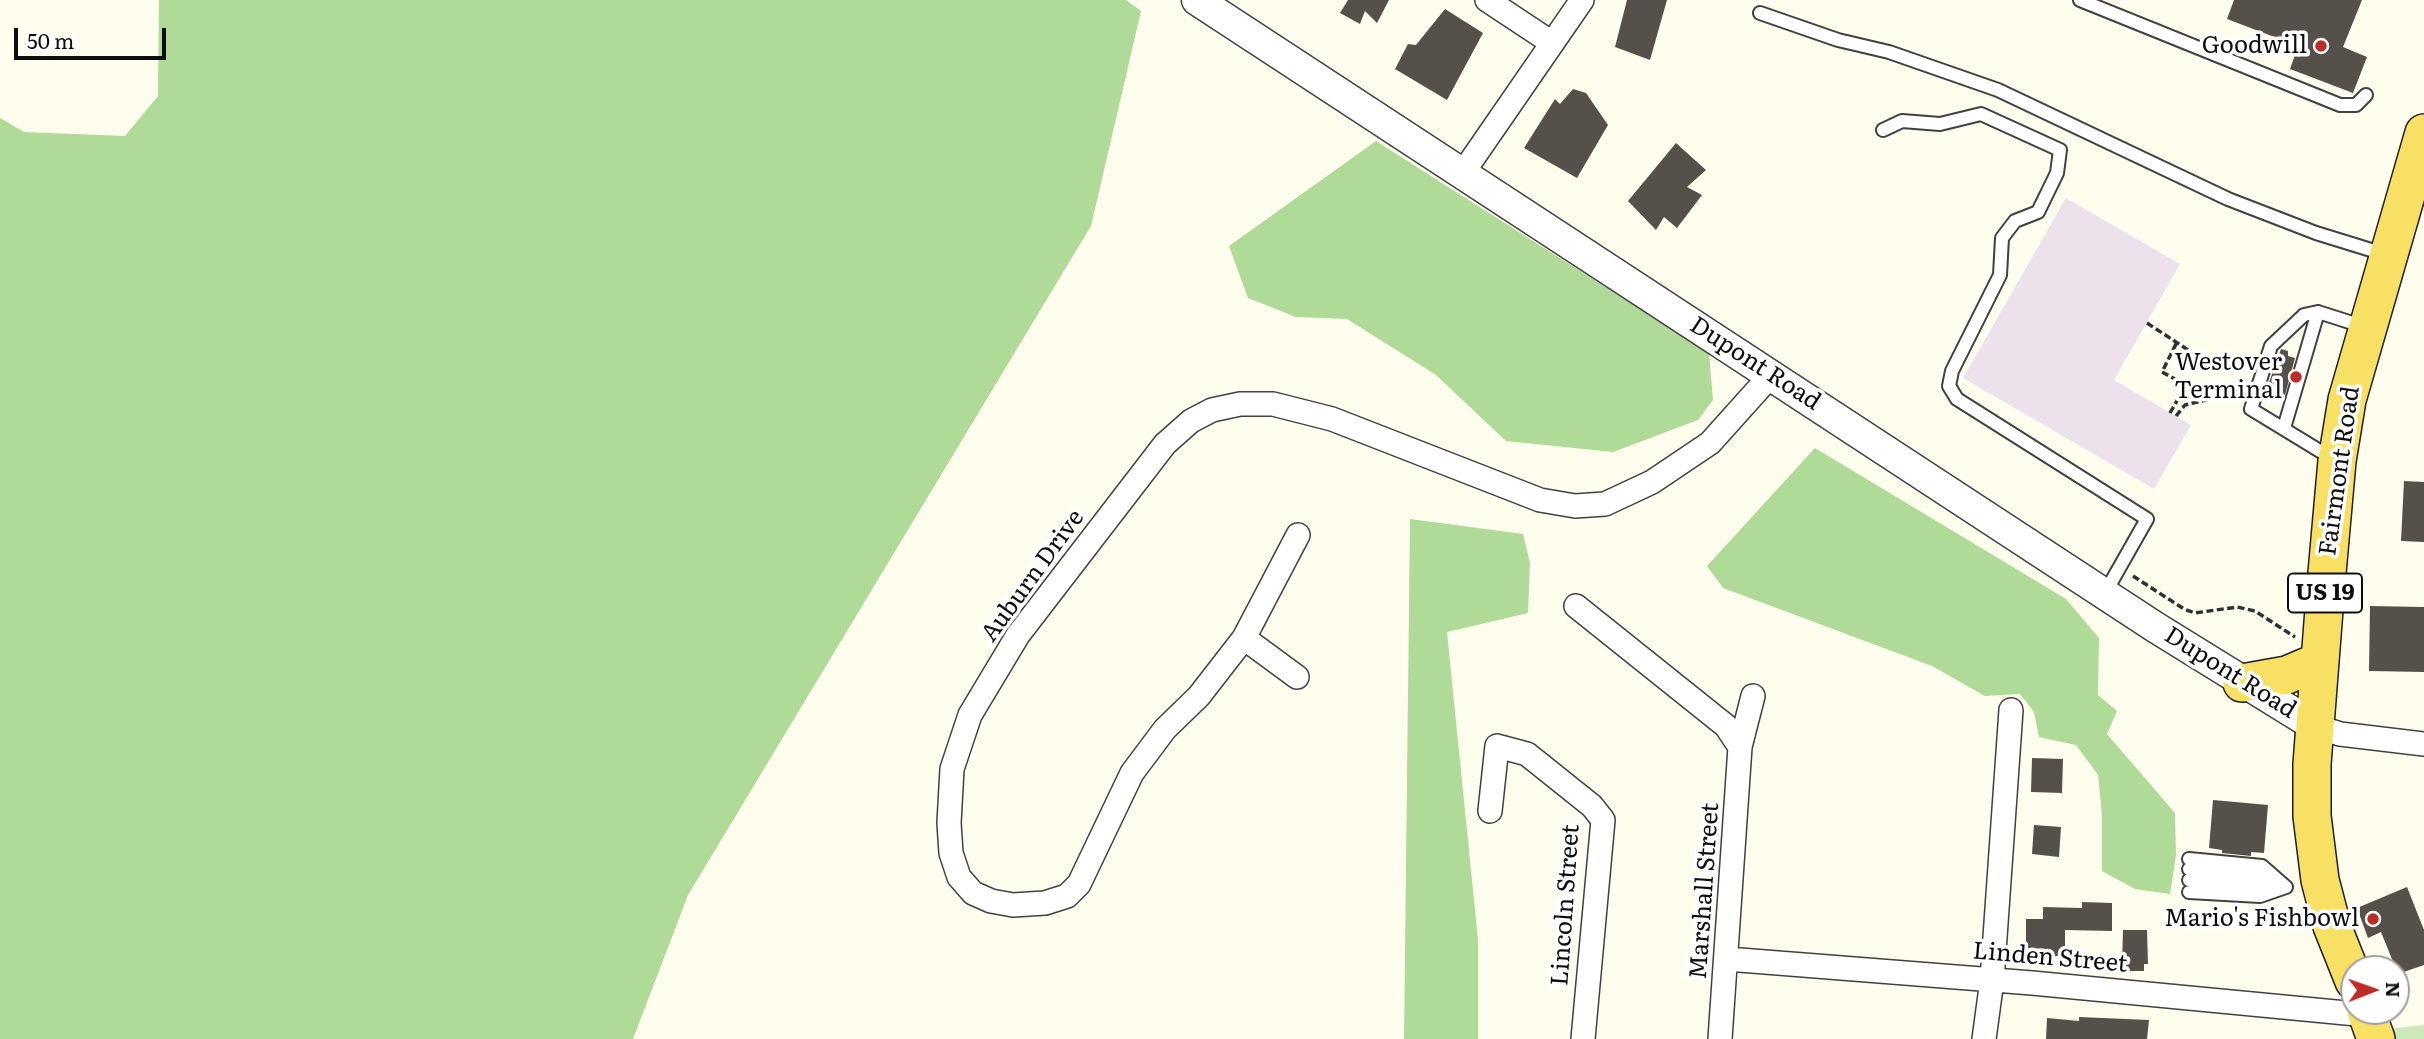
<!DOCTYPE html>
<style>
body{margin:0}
#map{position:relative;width:2424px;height:1039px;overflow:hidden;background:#fffdee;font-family:Literata,serif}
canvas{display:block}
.north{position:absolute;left:2340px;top:955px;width:70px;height:70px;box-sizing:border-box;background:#fff;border:2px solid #9f9f9f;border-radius:50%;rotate:89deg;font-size:19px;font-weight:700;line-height:28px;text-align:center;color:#0e0e0e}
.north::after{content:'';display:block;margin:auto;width:24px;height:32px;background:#bd2c26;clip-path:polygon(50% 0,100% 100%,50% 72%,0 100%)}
.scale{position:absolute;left:14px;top:28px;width:152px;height:32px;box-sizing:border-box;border:4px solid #0e0e0e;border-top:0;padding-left:9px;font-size:21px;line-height:24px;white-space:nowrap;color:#0e0e0e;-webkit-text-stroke:5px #fff;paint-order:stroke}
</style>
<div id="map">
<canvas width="2424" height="1039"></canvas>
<div class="north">N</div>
<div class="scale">50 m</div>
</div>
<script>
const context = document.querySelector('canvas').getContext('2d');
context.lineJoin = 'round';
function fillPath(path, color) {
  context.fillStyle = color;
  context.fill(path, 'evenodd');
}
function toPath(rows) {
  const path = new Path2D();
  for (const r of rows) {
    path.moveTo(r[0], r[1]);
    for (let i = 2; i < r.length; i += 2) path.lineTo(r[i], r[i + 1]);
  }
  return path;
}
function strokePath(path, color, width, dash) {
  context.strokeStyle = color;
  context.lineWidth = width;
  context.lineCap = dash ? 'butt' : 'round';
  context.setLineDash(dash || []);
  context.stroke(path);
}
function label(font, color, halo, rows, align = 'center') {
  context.font = font + ' Literata,serif';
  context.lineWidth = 7;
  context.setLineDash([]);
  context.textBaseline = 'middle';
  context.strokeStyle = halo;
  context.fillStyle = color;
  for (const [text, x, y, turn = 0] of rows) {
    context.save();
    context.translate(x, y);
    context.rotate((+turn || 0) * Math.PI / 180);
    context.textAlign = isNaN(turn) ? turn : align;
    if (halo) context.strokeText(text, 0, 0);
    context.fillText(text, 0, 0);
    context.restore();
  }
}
const industrial = toPath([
 [2066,198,2180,264,2114,380,2191,425,2154,489,1963,378]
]);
const green = toPath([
 [2424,1025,2424,1039,2391,1039,2387,1029]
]);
const forest = toPath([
 [159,0,1126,0,1141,11,1091,226,688,895,633,1039,0,1039,0,118,24,132,125,136,158,96],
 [1376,141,1709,353,1713,400,1698,420,1613,452,1506,441,1436,375,1347,319,1296,317,1248,298,1229,246],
 [1815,448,2066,599,2099,638,2098,695,2117,711,2107,734,2175,813,2176,855,2170,894,2135,889,2102,871,2102,815,2098,775,2076,745,2039,737,2034,712,2020,694,1985,696,1932,666,1723,588,1707,566],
 [1410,519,1523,534,1530,563,1528,613,1447,632,1478,940,1478,1039,1404,1039]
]);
const building = toPath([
 [1348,0,1389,0,1377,23,1365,11,1360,24,1340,13],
 [1627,0,1667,0,1650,60,1615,47],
 [2234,0,2362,0,2343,47,2367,57,2353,93,2290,69,2298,46,2227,19],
 [1445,9,1483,33,1447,100,1395,69,1408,44,1416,45],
 [1573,89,1586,93,1608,125,1577,178,1524,148,1555,99,1560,104],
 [1676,143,1706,170,1687,187,1702,195,1677,228,1664,217,1656,230,1628,201],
 [2281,349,2288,351,2288,356,2295,358,2285,395,2266,391],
 [2404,481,2424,482,2424,542,2401,541],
 [2370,606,2424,607,2424,672,2369,671],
 [2032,758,2063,759,2062,793,2031,792],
 [2213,800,2268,805,2264,853,2251,852,2251,856,2222,853,2222,850,2209,848],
 [2034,825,2061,827,2059,857,2032,854],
 [2407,887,2424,930,2424,965,2398,974,2381,932,2368,938,2357,908],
 [2082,902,2112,903,2112,931,2065,930,2065,956,2045,956,2045,949,2026,948,2026,919,2043,919,2043,907,2082,908],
 [2123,930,2147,930,2148,964,2144,964,2144,971,2125,971,2125,964,2122,964],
 [2079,1017,2149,1020,2147,1039,2046,1039,2047,1018,2079,1021]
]);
const path = toPath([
 [2147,323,2208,363],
 [2170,413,2186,385,2162,372,2177,342],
 [2176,416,2185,405,2218,397],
 [2133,576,2184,609,2195,613,2237,607,2255,611,2295,637]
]);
const service = toPath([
 [2080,0,2340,105,2356,105,2366,95],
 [1760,13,1838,40,1889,52,1998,90,2228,199,2316,233,2384,254],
 [1883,130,1902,121,1940,124,1981,114,2060,150,2057,173,2038,212,2015,221,2002,238,2000,275,1952,371,1949,386,1957,399,2147,519,2105,593],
 [2284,428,2318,312],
 [2333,459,2251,409,2271,346,2304,315,2318,312,2365,327],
 [2189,859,2262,866,2286,887],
 [2189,869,2261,875,2273,881],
 [2189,880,2278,886],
 [2189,892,2260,896,2286,887]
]);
const minor = toPath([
 [1487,0,1552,43],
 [1462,174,1582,0],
 [1298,535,1244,638,1199,696,1165,729,1132,773,1079,884,1067,896,1045,903,1013,905,991,901,973,893,959,877,951,853,949,823,952,769,970,715,1018,635,1165,444,1191,421,1212,410,1240,404,1273,404,1332,419,1540,500,1575,506,1605,504,1652,482,1710,443,1771,375],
 [1576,606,1726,726,1740,747,1720,1039],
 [1244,638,1297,677],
 [2315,726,2340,734,2424,744],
 [1740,747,1753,696],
 [1490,811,1497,746,1527,754,1592,806,1603,820,1583,1039],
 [1727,959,2032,983,2367,1015],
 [1984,1039,1992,980,2011,710]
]);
const tertiary = toPath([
 [1197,0,2155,627,2315,726]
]);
const primary = toPath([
 [2242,683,2287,675,2320,661],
 [2354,981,2332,926,2320,880,2312,816,2312,764,2326,584,2337,461,2347,400,2424,133],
 [2366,1011,2376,1039]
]);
const markers = [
 [2321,46,7,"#bd2c26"],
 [2296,377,7,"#bd2c26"],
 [2373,919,7,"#bd2c26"]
];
const shields = [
 [2325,593,74]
];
const shieldNames = [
 ["US 19",2325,593]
];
const poiNames = [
 ["Goodwill",2307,46],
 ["Westover",2282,363],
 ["Terminal",2282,391],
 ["Mario's Fishbowl",2359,919]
];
const streetNames = [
 ["Dupont Road",1755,364,33],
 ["Fairmont Road",2340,471,-82],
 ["Auburn Drive",1033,576,-54],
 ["Dupont Road",2230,673,32],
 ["Marshall Street",1705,891,-86],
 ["Lincoln Street",1566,905,-86],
 ["Linden Street",2050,958,5]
];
fillPath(industrial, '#ece2ec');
fillPath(green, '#cde9b8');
fillPath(forest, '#b0da97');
fillPath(building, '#56504a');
strokePath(service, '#414141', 16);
strokePath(minor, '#414141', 26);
strokePath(tertiary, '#414141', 33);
strokePath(primary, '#1f1f1f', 40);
strokePath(path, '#303030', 3.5, [7, 3.5]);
strokePath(service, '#fff', 12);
strokePath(minor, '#fff', 23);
strokePath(tertiary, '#fff', 30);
strokePath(primary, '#f8e065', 37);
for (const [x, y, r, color] of markers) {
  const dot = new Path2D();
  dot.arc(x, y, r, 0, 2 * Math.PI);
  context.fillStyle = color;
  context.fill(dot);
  strokePath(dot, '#fff', 2.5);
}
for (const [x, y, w] of shields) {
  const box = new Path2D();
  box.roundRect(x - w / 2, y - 19.5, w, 39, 5);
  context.fillStyle = '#fff';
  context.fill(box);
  strokePath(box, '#0e0e0e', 2);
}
label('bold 23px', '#0e0e0e', null, shieldNames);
label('24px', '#0e0e0e', '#fff', poiNames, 'right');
label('24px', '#0e0e0e', '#fff', streetNames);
</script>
